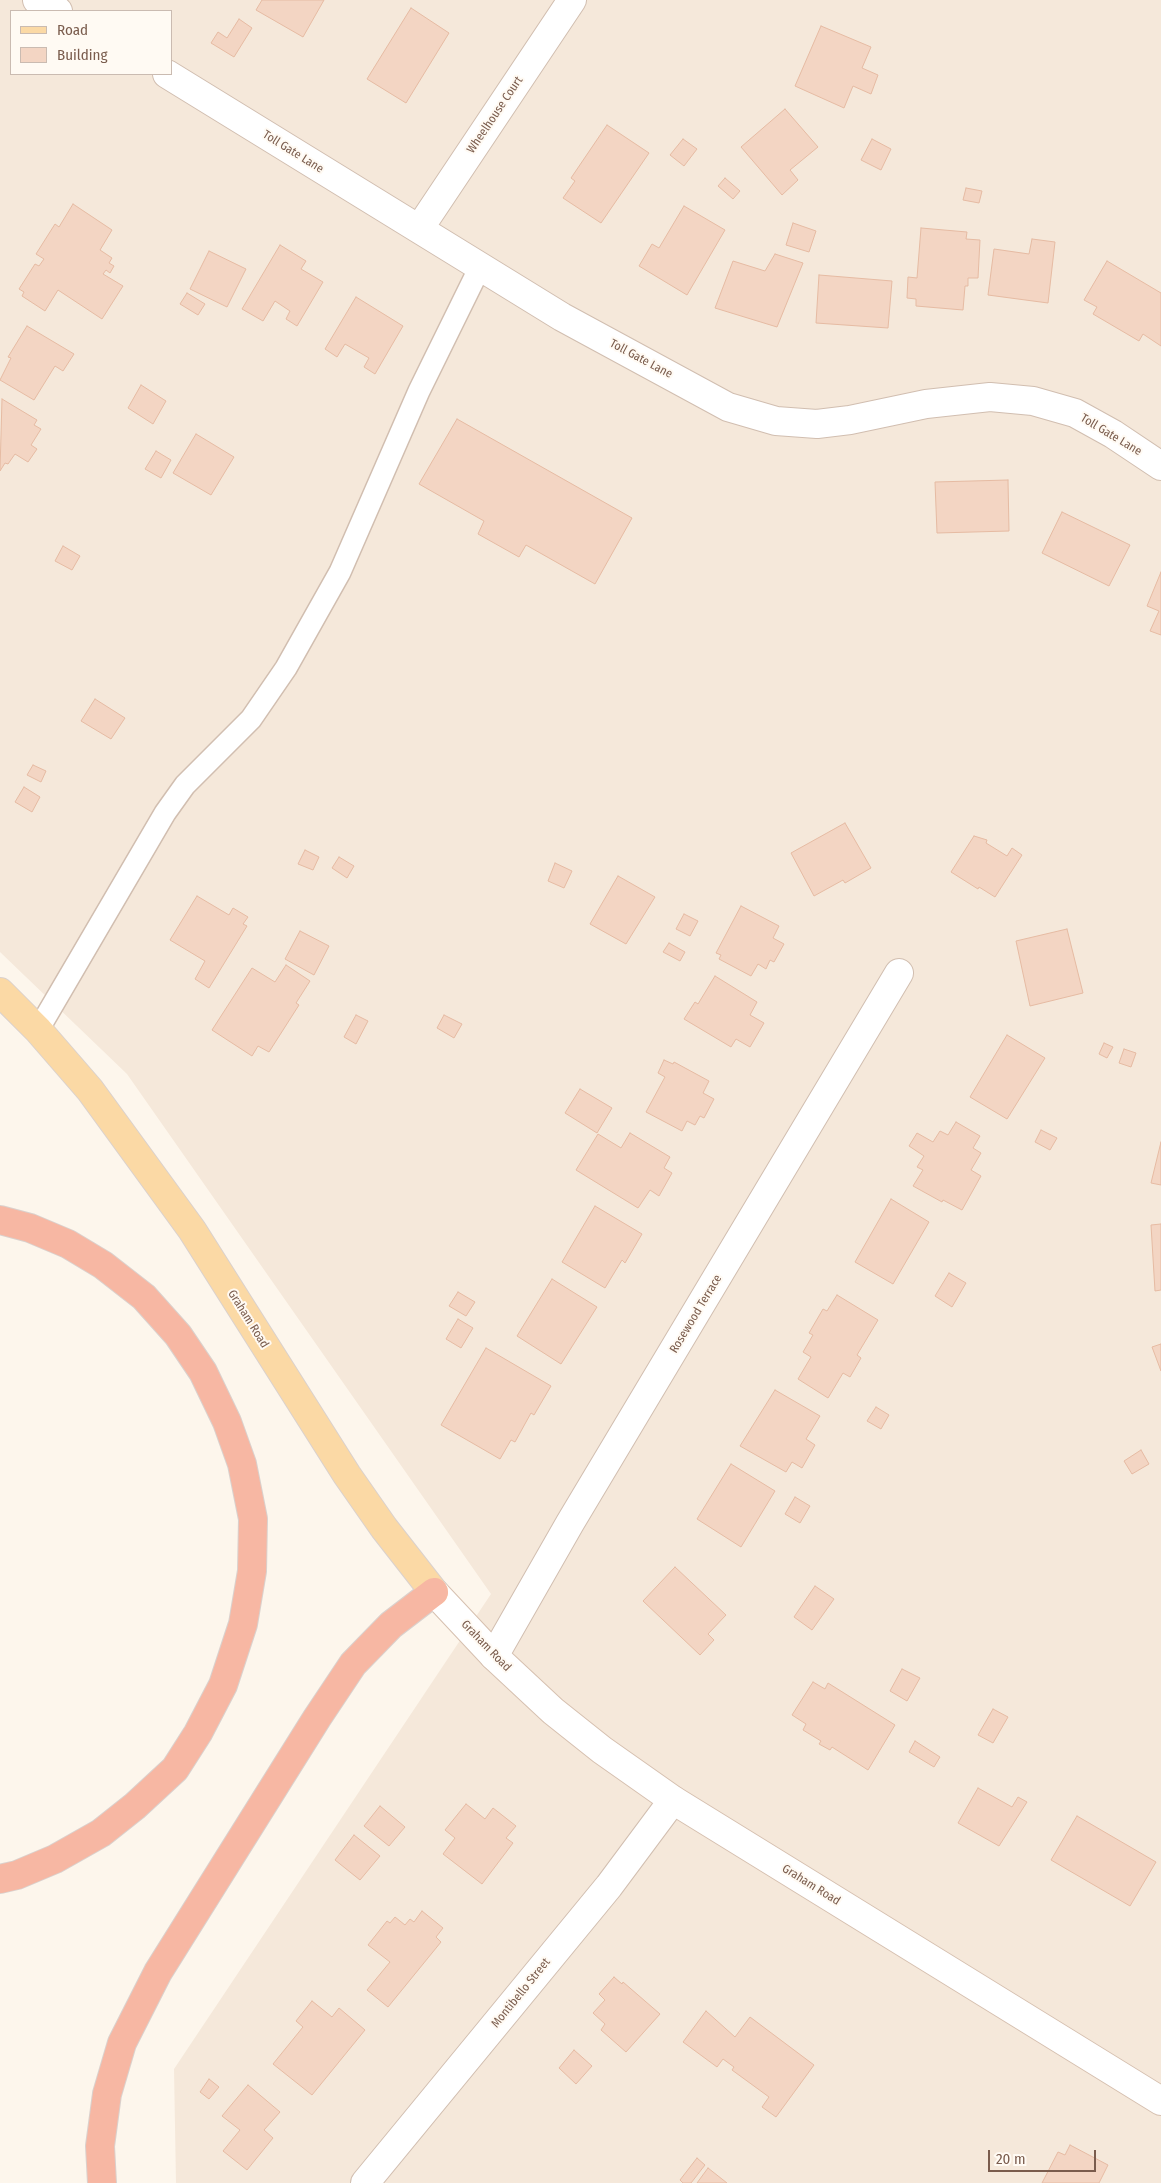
<!DOCTYPE html>
<style>
body{margin:0}
#map{position:relative;width:1161px;height:2183px;overflow:hidden;background:#fdf6ec;font-family:"Fira Sans Condensed",sans-serif}
canvas{display:block}
.legend{position:absolute;left:10px;top:10px;width:162px;height:65px;box-sizing:border-box;background:#fffaf3;border:1px solid #cabbb1;margin:0;padding:6px 9px;list-style:none;font-size:15px;color:#7a5c4d}
.legend li{display:flex;align-items:center;gap:10px;height:25px}
.legend b{width:25px;border:1px solid #cabbb1}
.scale{position:absolute;left:988px;top:2150px;width:108px;height:22px;box-sizing:border-box;border:2px solid #7a5c4d;border-top:0;padding-left:6px;font-size:15px;line-height:18px;white-space:nowrap;color:#7a5c4d;-webkit-text-stroke:4px #fffaf3;paint-order:stroke}
</style>
<div id="map">
<canvas width="1161" height="2183"></canvas>
<ul class="legend">
<li><b style="height:6px;background:#fbd9a5"></b>Road</li>
<li><b style="height:14px;background:#f3d5c3"></b>Building</li>
</ul>
<div class="scale">20 m</div>
</div>
<script>
const context = document.querySelector('canvas').getContext('2d');
context.lineJoin = 'round';
function fillPath(path, color) {
  context.fillStyle = color;
  context.fill(path, 'evenodd');
}
function toPath(rows) {
  const path = new Path2D();
  for (const r of rows) {
    path.moveTo(r[0], r[1]);
    for (let i = 2; i < r.length; i += 2) path.lineTo(r[i], r[i + 1]);
  }
  return path;
}
function strokePath(path, color, width, dash) {
  context.strokeStyle = color;
  context.lineWidth = width;
  context.lineCap = dash ? 'butt' : 'round';
  context.setLineDash(dash || []);
  context.stroke(path);
}
function label(font, color, halo, rows, align = 'center') {
  context.font = font + ' "Fira Sans Condensed",sans-serif';
  context.lineWidth = 4;
  context.setLineDash([]);
  context.textBaseline = 'middle';
  context.strokeStyle = halo;
  context.fillStyle = color;
  for (const [text, x, y, turn = 0] of rows) {
    context.save();
    context.translate(x, y);
    context.rotate((+turn || 0) * Math.PI / 180);
    context.textAlign = isNaN(turn) ? turn : align;
    if (halo) context.strokeText(text, 0, 0);
    context.fillText(text, 0, 0);
    context.restore();
  }
}
const residential = toPath([
 [0,0,1161,0,1161,2183,176,2183,174,2069,491,1594,127,1074,0,952],
 [11,11,171,11,171,74,11,74]
]);
const building = toPath([
 [262,0,324,0,303,37,256,10,262,0],
 [411,8,449,33,406,103,367,79,411,8],
 [239,19,252,28,234,57,211,43,218,32,227,38,239,19],
 [821,26,871,47,862,68,878,75,871,94,853,86,844,108,795,86,821,26],
 [785,109,818,147,790,170,798,180,782,195,741,147,785,109],
 [607,125,649,153,601,223,563,198,575,181,571,178,607,125],
 [683,139,697,149,684,166,670,155,683,139],
 [872,139,891,149,881,170,861,160,872,139],
 [725,178,740,191,733,199,718,186,725,178],
 [966,188,982,191,979,203,963,200,966,188],
 [73,204,112,230,100,250,112,258,109,263,114,266,110,273,106,270,103,274,123,286,102,319,58,290,45,311,22,296,24,292,19,289,35,264,39,266,44,259,36,254,55,224,59,227,73,204],
 [684,206,725,230,687,295,639,266,652,244,659,248,684,206],
 [793,223,816,231,809,252,786,245,793,223],
 [921,228,967,232,966,239,980,240,978,278,968,278,968,286,965,286,963,310,916,306,916,299,907,298,908,277,917,278,921,228],
 [1032,239,1055,242,1048,303,988,295,994,249,1029,254,1032,239],
 [280,245,306,261,301,269,323,282,297,326,286,319,290,311,275,301,263,321,242,309,280,245],
 [209,251,246,269,227,307,190,289,209,251],
 [775,254,803,263,777,327,715,308,733,261,765,271,775,254],
 [1107,261,1161,293,1161,346,1143,334,1139,341,1093,314,1097,307,1084,300,1107,261],
 [819,275,892,281,888,328,816,323,819,275],
 [187,293,205,304,198,315,180,304,187,293],
 [356,297,403,326,375,374,364,367,369,358,345,344,337,357,325,349,356,297],
 [27,326,74,354,63,371,55,366,34,400,0,380,11,358,8,357,27,326],
 [141,385,166,401,153,424,128,408,141,385],
 [2,399,37,420,34,425,41,429,31,445,37,449,28,462,15,454,8,464,5,463,0,471,2,399],
 [457,419,632,518,595,584,526,545,519,557,478,534,484,521,419,484,457,419],
 [196,434,234,457,211,495,173,473,196,434],
 [156,451,171,460,161,478,145,469,156,451],
 [1008,480,1009,531,937,533,935,482,1008,480],
 [1062,512,1130,545,1109,586,1042,553,1062,512],
 [63,546,80,556,72,570,55,561,63,546],
 [1161,572,1161,635,1150,631,1159,611,1147,606,1161,572],
 [95,699,125,718,111,739,81,721,95,699],
 [33,765,46,771,41,782,27,775,33,765],
 [24,787,40,797,32,812,15,802,24,787],
 [845,823,871,868,845,883,843,880,814,896,791,853,845,823],
 [974,836,987,840,986,843,1007,856,1012,848,1022,855,995,897,979,887,978,889,951,872,974,836],
 [305,850,319,857,313,870,298,864,305,850],
 [339,857,354,866,347,878,332,868,339,857],
 [555,863,572,871,564,888,548,881,555,863],
 [618,876,655,897,626,944,590,924,618,876],
 [197,896,229,915,233,908,248,917,243,924,247,926,209,988,195,979,205,961,170,940,197,896],
 [741,906,779,926,773,938,784,944,774,962,770,960,766,969,758,964,751,976,719,959,721,955,716,953,741,906],
 [684,914,698,921,690,936,676,929,684,914],
 [1067,929,1083,993,1030,1006,1016,941,1067,929],
 [300,931,329,946,314,975,285,959,300,931],
 [669,943,685,952,680,961,663,952,669,943],
 [286,965,310,981,296,1003,299,1005,269,1052,258,1046,252,1056,212,1030,252,968,275,982,286,965],
 [715,976,757,1002,750,1015,764,1023,750,1047,736,1039,731,1047,684,1019,695,1002,698,1004,715,976],
 [356,1015,368,1021,356,1044,344,1037,356,1015],
 [444,1015,462,1024,454,1038,437,1028,444,1015],
 [1007,1035,1045,1058,1007,1119,970,1097,1007,1035],
 [1104,1043,1113,1047,1107,1058,1099,1054,1104,1043],
 [1124,1049,1136,1053,1131,1067,1119,1063,1124,1049],
 [664,1060,673,1064,674,1062,709,1081,703,1093,714,1099,704,1118,700,1116,695,1125,687,1121,682,1131,646,1112,665,1077,658,1073,664,1060],
 [580,1089,612,1108,597,1133,565,1113,580,1089],
 [956,1122,980,1136,973,1148,981,1153,971,1170,981,1176,962,1210,943,1200,942,1202,913,1186,923,1170,917,1167,924,1156,909,1146,917,1133,933,1142,940,1131,948,1135,956,1122],
 [1041,1130,1057,1138,1050,1150,1035,1142,1041,1130],
 [630,1133,670,1157,664,1168,672,1173,659,1196,650,1190,638,1208,576,1170,598,1134,621,1148,630,1133],
 [1161,1142,1161,1185,1151,1183,1161,1142],
 [891,1199,929,1222,893,1284,855,1262,891,1199],
 [595,1206,642,1234,625,1263,622,1260,605,1288,562,1262,595,1206],
 [1161,1224,1161,1290,1155,1291,1151,1225,1161,1224],
 [949,1273,966,1283,952,1307,935,1296,949,1273],
 [552,1279,597,1307,561,1364,517,1336,552,1279],
 [458,1292,475,1302,466,1316,449,1306,458,1292],
 [837,1295,878,1320,857,1355,861,1358,850,1377,843,1373,828,1398,798,1379,811,1357,803,1352,813,1335,809,1333,823,1309,827,1311,837,1295],
 [458,1319,473,1328,461,1348,446,1339,458,1319],
 [1161,1344,1161,1371,1152,1347,1161,1344],
 [486,1348,551,1386,534,1415,531,1413,515,1442,511,1440,500,1459,441,1425,486,1348],
 [775,1390,820,1416,806,1439,815,1445,802,1468,792,1462,786,1472,740,1446,775,1390],
 [876,1407,889,1415,881,1429,867,1421,876,1407],
 [1141,1450,1149,1464,1132,1474,1124,1461,1141,1450],
 [731,1464,775,1491,741,1547,697,1519,731,1464],
 [795,1497,810,1506,800,1523,785,1514,795,1497],
 [675,1567,726,1615,708,1634,714,1640,700,1655,643,1601,675,1567],
 [815,1586,834,1599,812,1630,794,1617,815,1586],
 [902,1669,920,1678,907,1701,890,1691,902,1669],
 [813,1682,825,1689,828,1683,895,1725,868,1770,832,1747,830,1750,819,1744,821,1741,803,1730,806,1724,792,1715,813,1682],
 [993,1709,1008,1717,993,1743,978,1735,993,1709],
 [915,1741,940,1757,934,1767,909,1752,915,1741],
 [978,1788,1012,1807,1018,1797,1027,1802,999,1846,958,1823,978,1788],
 [466,1804,485,1819,493,1808,516,1826,506,1838,513,1843,482,1884,443,1854,455,1838,445,1830,466,1804],
 [380,1806,405,1827,389,1846,364,1826,380,1806],
 [1077,1816,1156,1862,1130,1906,1051,1860,1077,1816],
 [354,1835,380,1856,360,1880,335,1860,354,1835],
 [422,1911,443,1928,436,1937,441,1942,388,2007,367,1990,390,1962,368,1945,387,1921,390,1923,395,1917,405,1925,410,1919,414,1922,422,1911],
 [614,1977,622,1984,623,1982,660,2014,626,2052,601,2030,605,2024,593,2013,605,2000,599,1994,614,1977],
 [312,2001,332,2017,339,2008,365,2030,312,2095,273,2064,303,2027,296,2021,312,2001],
 [706,2011,735,2037,750,2017,814,2065,776,2117,762,2107,769,2097,732,2070,734,2067,723,2059,717,2067,683,2042,706,2011],
 [574,2050,592,2066,576,2084,559,2068,574,2050],
 [209,2079,219,2087,209,2099,200,2092,209,2079],
 [248,2085,280,2112,264,2130,273,2138,247,2170,223,2151,240,2130,222,2116,248,2085],
 [1070,2145,1108,2165,1099,2183,1042,2183,1058,2152,1065,2155,1070,2145],
 [697,2158,705,2165,691,2183,683,2183,680,2180,697,2158],
 [708,2168,727,2183,697,2183,708,2168]
]);
const lane = toPath([
 [38,1030,165,813,185,785,251,719,286,668,340,572,419,391,480,267]
]);
const street = toPath([
 [37,0,58,11],
 [167,74,562,317,728,407,776,421,817,424,850,420,926,404,990,397,1033,401,1075,413,1113,434,1161,466],
 [419,229,572,0],
 [494,1656,570,1523,899,973],
 [365,2183,609,1886,673,1800]
]);
const secondary = toPath([
 [434,1592,494,1656,553,1711,602,1750,673,1800,1161,2101]
]);
const primary = toPath([
 [0,992,38,1030,90,1090,192,1230,347,1475,384,1528,434,1592]
]);
const highway = toPath([
 [0,1220,30,1228,68,1244,103,1265,144,1297,178,1335,203,1372,227,1422,242,1464,253,1519,252,1571,243,1624,223,1685,198,1733,175,1769,135,1806,101,1833,55,1859,17,1875,0,1879],
 [102,2183,100,2146,107,2094,122,2043,158,1972,317,1718,353,1664,391,1625,434,1592]
]);
const streetNames = [
 ["Wheelhouse Court",495,115,-56],
 ["Toll Gate Lane",293,152,32],
 ["Toll Gate Lane",641,359,28],
 ["Toll Gate Lane",1111,435,31],
 ["Rosewood Terrace",696,1314,-59],
 ["Graham Road",248,1319,58],
 ["Graham Road",486,1646,46],
 ["Graham Road",811,1885,32],
 ["Montibello Street",521,1993,-51]
];
fillPath(residential, '#f5e8da');
fillPath(building, '#f3d5c3');
strokePath(building, '#e6bba3', 1);
strokePath(lane, '#d1beb0', 24);
strokePath(street, '#d1beb0', 30);
strokePath(secondary, '#d6c0b0', 30);
strokePath(primary, '#dad1cd', 30);
strokePath(highway, '#dad1cd', 30);
strokePath(lane, '#fff', 21);
strokePath(street, '#fff', 28);
strokePath(secondary, '#fff', 28);
strokePath(primary, '#fbd9a5', 28);
strokePath(highway, '#f7b7a3', 28);
label('12px', '#7a5c4d', '#fffaf3', streetNames);
</script>
